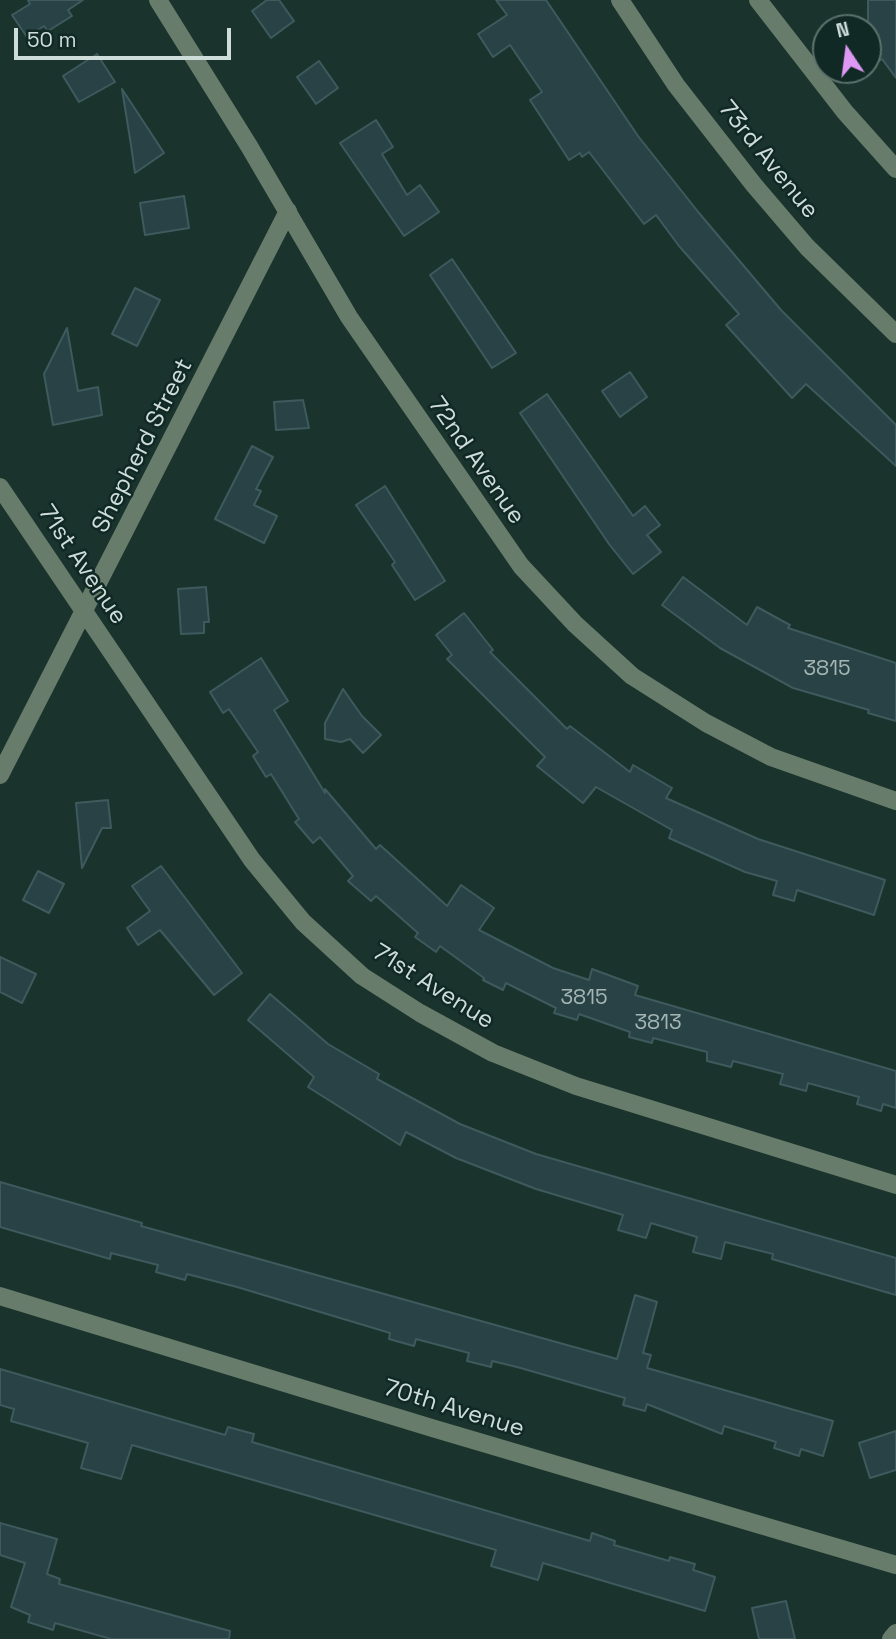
<!DOCTYPE html>
<style>
body{margin:0}
#map{position:relative;width:896px;height:1639px;overflow:hidden;background:#1a332d;font-family:"Space Grotesk",sans-serif}
canvas{display:block}
.north{position:absolute;left:812px;top:14px;width:70px;height:70px;box-sizing:border-box;background:#102924;border:2px solid #5c716c;border-radius:50%;rotate:347deg;font-size:19px;font-weight:700;line-height:28px;text-align:center;color:#ceddd9}
.north::after{content:'';display:block;margin:auto;width:24px;height:32px;background:#dd98f3;clip-path:polygon(50% 0,100% 100%,50% 72%,0 100%)}
.scale{position:absolute;left:14px;top:28px;width:217px;height:32px;box-sizing:border-box;border:4px solid #ceddd9;border-top:0;padding-left:9px;font-size:21px;line-height:24px;white-space:nowrap;color:#ceddd9;-webkit-text-stroke:5px #102924;paint-order:stroke}
</style>
<div id="map">
<canvas width="896" height="1639"></canvas>
<div class="north">N</div>
<div class="scale">50 m</div>
</div>
<script>
const context = document.querySelector('canvas').getContext('2d');
context.lineJoin = 'round';
function fillPath(path, color) {
  context.fillStyle = color;
  context.fill(path, 'evenodd');
}
function toPath(rows) {
  const path = new Path2D();
  for (const r of rows) {
    path.moveTo(r[0], r[1]);
    for (let i = 2; i < r.length; i += 2) path.lineTo(r[i], r[i + 1]);
  }
  return path;
}
function strokePath(path, color, width, dash) {
  context.strokeStyle = color;
  context.lineWidth = width;
  context.lineCap = dash ? 'butt' : 'round';
  context.setLineDash(dash || []);
  context.stroke(path);
}
function label(font, color, halo, rows, align = 'center') {
  context.font = font + ' "Space Grotesk",sans-serif';
  context.lineWidth = 5;
  context.setLineDash([]);
  context.textBaseline = 'middle';
  context.strokeStyle = halo;
  context.fillStyle = color;
  for (const [text, x, y, turn = 0] of rows) {
    context.save();
    context.translate(x, y);
    context.rotate((+turn || 0) * Math.PI / 180);
    context.textAlign = isNaN(turn) ? turn : align;
    if (halo) context.strokeText(text, 0, 0);
    context.fillText(text, 0, 0);
    context.restore();
  }
}
const building = toPath([
 [28,0,83,0,68,10,72,16,48,31,44,26,27,37,12,15,30,4,28,0],
 [267,0,279,0,294,21,271,38,252,11,267,0],
 [496,0,546,0,638,136,699,213,781,310,896,425,896,466,806,384,792,398,726,325,739,314,679,246,656,215,644,224,589,152,582,157,580,153,569,160,530,100,542,92,510,45,493,57,478,34,507,15,496,0],
 [868,0,896,0,896,78,882,59,877,62,868,50,868,0],
 [97,54,115,82,79,102,63,76,97,54],
 [319,61,338,88,316,104,297,77,319,61],
 [122,89,164,153,135,173,131,145,122,89],
 [376,120,393,147,382,154,407,195,420,185,439,212,404,236,340,143,376,120],
 [184,196,189,228,145,235,140,203,184,196],
 [452,259,516,353,492,368,430,275,452,259],
 [135,288,160,300,137,346,112,334,135,288],
 [67,328,78,391,98,387,102,415,53,425,44,374,67,328],
 [630,372,647,397,620,417,602,391,630,372],
 [547,394,633,516,645,506,660,525,647,535,661,552,633,574,609,544,520,413,547,394],
 [303,400,309,428,276,430,274,402,303,400],
 [252,446,273,457,256,489,261,491,254,505,277,516,264,543,215,519,252,446],
 [385,486,445,581,415,600,392,565,395,562,356,505,385,486],
 [683,577,747,625,757,607,790,625,788,628,896,663,896,721,868,713,869,710,793,688,720,648,662,605,683,577],
 [206,587,209,622,204,622,204,633,181,634,178,589,206,587],
 [464,613,493,650,490,652,567,729,570,726,630,772,633,765,672,788,666,798,758,839,885,880,874,915,797,890,794,901,773,895,777,881,745,872,669,838,672,830,596,787,583,803,537,766,545,757,447,659,452,655,436,635,464,613],
 [261,658,288,701,274,710,325,793,325,789,376,849,380,845,447,906,461,885,494,908,479,930,553,968,589,980,592,969,638,986,635,995,896,1071,896,1108,883,1104,881,1111,857,1104,859,1097,808,1083,806,1091,780,1084,783,1074,733,1061,731,1067,707,1061,707,1052,653,1038,652,1043,629,1037,630,1032,579,1014,577,1020,554,1013,556,1008,506,983,503,990,483,980,484,978,440,946,436,952,415,937,418,933,376,896,371,901,348,881,353,876,320,837,313,843,295,822,299,819,271,774,266,777,253,756,258,752,229,709,223,713,210,692,261,658],
 [343,689,362,716,381,735,363,753,350,739,341,742,325,739,325,723,343,689],
 [108,800,111,828,102,828,82,868,76,803,108,800],
 [161,866,242,973,214,995,160,930,138,945,127,928,150,911,132,886,161,866],
 [38,871,64,884,49,913,23,900,38,871],
 [0,957,36,974,22,1003,0,992,0,957],
 [270,994,328,1044,379,1074,377,1079,460,1124,536,1154,896,1258,896,1295,772,1259,773,1254,725,1242,721,1259,693,1252,697,1237,651,1223,646,1238,618,1230,623,1215,536,1189,456,1158,406,1132,400,1145,308,1087,314,1077,248,1020,270,994],
 [0,1182,142,1223,141,1226,617,1359,635,1295,657,1302,643,1353,651,1355,647,1368,833,1421,823,1456,801,1449,799,1456,774,1448,776,1442,724,1426,722,1434,647,1404,645,1411,623,1405,625,1398,517,1367,492,1361,491,1367,467,1361,469,1353,416,1339,414,1346,389,1339,390,1333,237,1287,187,1274,185,1280,156,1272,158,1265,111,1253,110,1259,0,1227,0,1182],
 [0,1369,225,1435,228,1427,254,1434,252,1442,590,1541,592,1533,615,1541,614,1545,669,1561,670,1557,695,1564,693,1570,715,1577,705,1611,543,1563,538,1580,491,1566,496,1550,132,1445,121,1479,81,1468,88,1443,11,1421,14,1409,0,1405,0,1369],
 [896,1431,896,1470,870,1478,859,1443,896,1431],
 [0,1523,57,1539,47,1574,60,1579,59,1584,230,1631,229,1639,111,1639,55,1623,53,1630,28,1622,30,1615,11,1607,25,1563,0,1555,0,1523],
 [786,1601,795,1639,759,1639,752,1608,786,1601]
]);
const minor = toPath([
 [158,0,249,146,349,317,521,566,575,624,632,676,706,723,771,757,896,801],
 [620,0,676,85,754,185,807,247,896,334],
 [758,0,845,112,896,169],
 [0,487,252,860,303,922,362,976,420,1013,493,1053,576,1086,896,1185],
 [0,775,288,211],
 [0,1296,432,1428,896,1565],
 [891,1639,896,1633]
]);
const numberNames = [
 ["3815",827,669],
 ["3815",584,998],
 ["3813",658,1023]
];
const streetNames = [
 ["73rd Avenue",768,160,51],
 ["Shepherd Street",143,446,-63],
 ["72nd Avenue",476,461,55],
 ["71st Avenue",82,565,56],
 ["71st Avenue",433,987,32],
 ["70th Avenue",454,1409,17]
];
fillPath(building, '#284246');
strokePath(building, '#3f5a5d', 2);
strokePath(minor, '#677c6b', 18);
label('21px', '#a4b6b4', null, numberNames);
label('24px', '#ceddd9', '#102924', streetNames);
</script>
